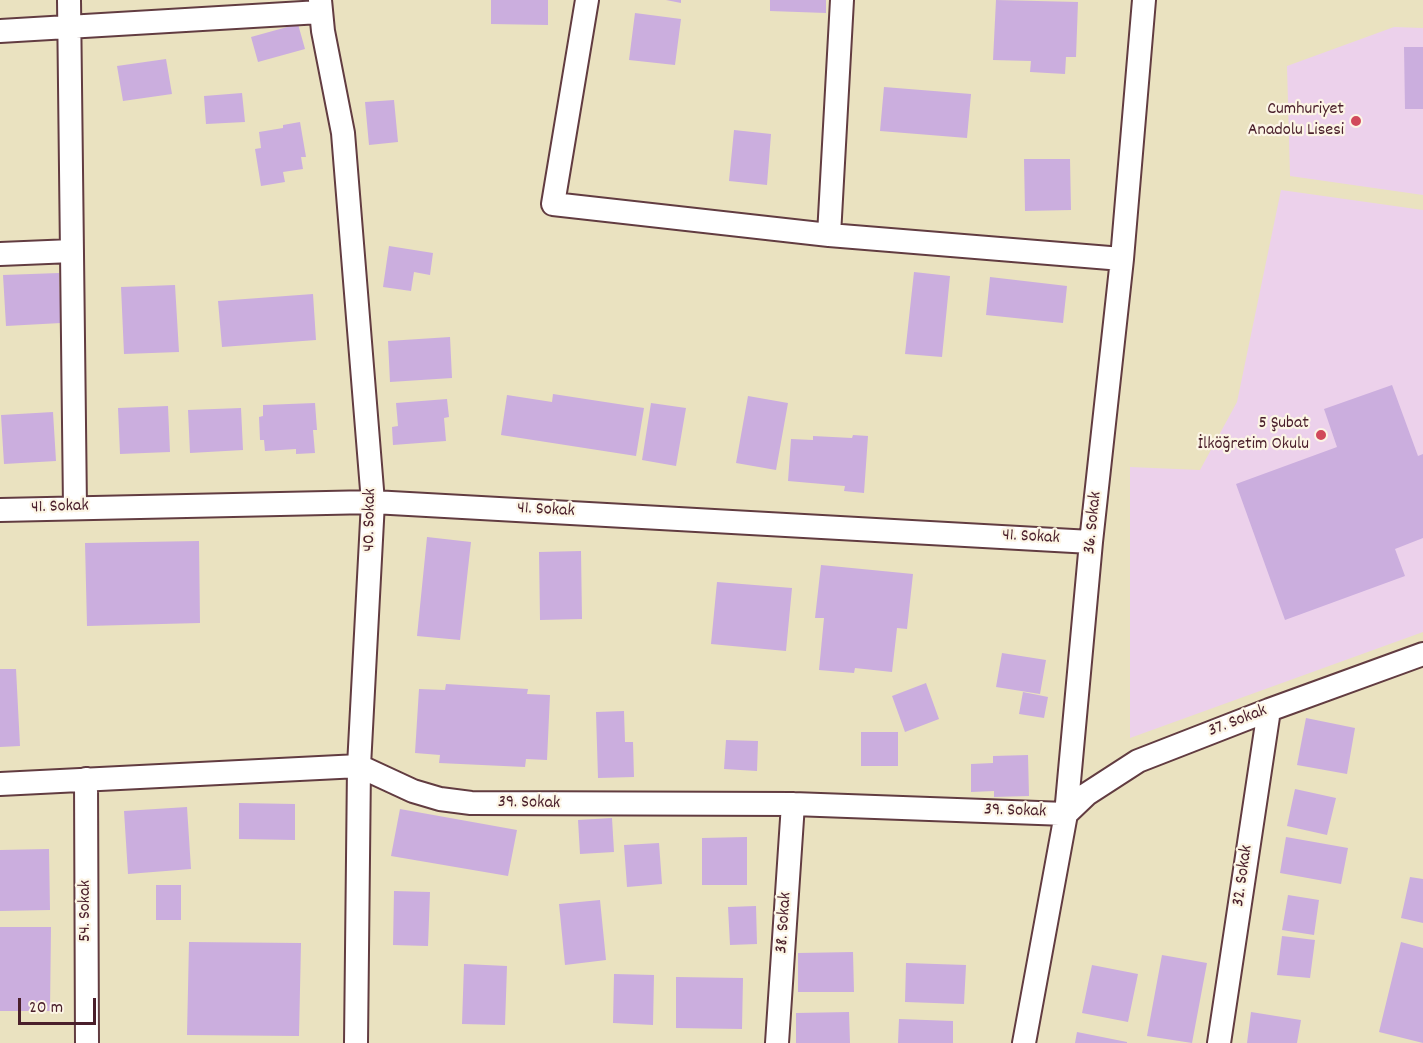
<!DOCTYPE html>
<meta charset="utf-8">
<style>
body{margin:0}
#map{position:relative;width:1423px;height:1043px;overflow:hidden;background:#eae2c0;font-family:Dekko,sans-serif}
canvas{display:block}
.scale{position:absolute;left:18px;top:998px;width:78px;height:27px;box-sizing:border-box;border:3px solid #4a1f2b;border-top:0;padding-left:8px;font-size:18px;line-height:21px;white-space:nowrap;color:#4a1f2b;-webkit-text-stroke:4px #fcf5e5;paint-order:stroke}
</style>
<div id="map">
<canvas width="1423" height="1043"></canvas>
<div class="scale">20 m</div>
</div>
<script>
const context = document.querySelector('canvas').getContext('2d');
context.lineJoin = 'round';
function fillPath(path, color) {
  context.fillStyle = color;
  context.fill(path, 'evenodd');
}
function toPath(rows) {
  const path = new Path2D();
  for (const r of rows) {
    path.moveTo(r[0], r[1]);
    for (let i = 2; i < r.length; i += 2) path.lineTo(r[i], r[i + 1]);
  }
  return path;
}
function strokePath(path, color, width, dash) {
  context.strokeStyle = color;
  context.lineWidth = width;
  context.lineCap = dash ? 'butt' : 'round';
  context.setLineDash(dash || []);
  context.stroke(path);
}
function label(font, color, halo, rows, align = 'center') {
  context.font = font + ' Dekko,sans-serif';
  context.lineWidth = 4.5;
  context.setLineDash([]);
  context.textBaseline = 'middle';
  context.strokeStyle = halo;
  context.fillStyle = color;
  for (const [text, x, y, turn = 0] of rows) {
    context.save();
    context.translate(x, y);
    context.rotate((+turn || 0) * Math.PI / 180);
    context.textAlign = isNaN(turn) ? turn : align;
    if (halo) context.strokeText(text, 0, 0);
    context.fillText(text, 0, 0);
    context.restore();
  }
}
const built = toPath([
 [1394,27,1423,28,1423,195,1290,176,1287,66],
 [1281,190,1423,210,1423,632,1130,738,1130,467,1200,470,1237,402]
]);
const building = toPath([
 [491,0,548,0,548,25,491,24],
 [666,0,681,0,681,3],
 [770,0,826,0,826,13,770,11],
 [996,0,1078,2,1076,57,1066,57,1065,74,1030,72,1031,61,993,60],
 [635,13,681,19,675,65,629,60],
 [298,24,305,49,258,62,251,37],
 [1404,47,1423,47,1423,109,1405,109],
 [166,59,172,94,123,101,117,66],
 [884,87,971,94,967,138,880,131],
 [242,93,245,122,206,124,204,96],
 [394,100,398,142,369,145,365,102],
 [300,122,306,157,301,157,303,169,283,172,285,182,261,186,255,149,261,148,259,132,283,128,283,125],
 [734,130,771,134,767,185,729,181],
 [1024,159,1070,159,1071,210,1025,211],
 [389,246,433,253,430,275,414,272,411,291,383,287],
 [914,272,950,276,942,357,905,354],
 [59,273,61,323,6,326,3,275],
 [990,277,1067,286,1063,323,986,315],
 [175,285,179,352,124,354,121,287],
 [313,294,316,340,222,347,218,301],
 [450,337,452,378,390,382,388,341],
 [1392,385,1418,456,1423,454,1423,538,1395,549,1405,576,1285,620,1236,484,1337,447,1324,409],
 [553,394,644,408,636,456,501,435,507,395,552,402],
 [748,396,788,403,776,470,736,463],
 [447,399,449,417,444,418,446,441,393,445,392,427,398,426,396,403],
 [315,403,317,430,313,430,315,453,296,454,296,449,265,451,264,440,260,440,259,417,263,416,263,405],
 [651,403,686,408,676,466,642,460],
 [168,406,170,452,120,454,118,408],
 [241,408,243,450,190,453,188,410],
 [53,412,56,461,4,464,1,415],
 [853,435,868,436,864,493,844,491,845,486,788,481,791,439,813,440,813,436,852,438],
 [427,537,471,542,460,640,417,636],
 [199,541,200,623,87,626,85,543],
 [581,551,582,619,540,620,539,552],
 [821,565,913,574,907,629,897,628,892,672,855,668,854,673,819,670,824,618,815,618],
 [717,582,792,588,786,651,711,644],
 [1002,653,1046,660,1040,694,996,687],
 [0,669,16,669,20,746,0,747],
 [926,683,939,719,905,732,892,696],
 [446,684,528,689,527,694,550,695,547,760,526,759,525,767,439,763,440,755,415,753,419,689,445,690],
 [1023,692,1048,697,1044,718,1019,714],
 [624,711,625,742,633,742,634,777,598,778,596,712],
 [1306,718,1355,728,1347,774,1297,765],
 [861,732,898,732,898,766,861,766],
 [726,740,758,741,757,771,724,769],
 [1028,755,1029,796,994,797,994,791,971,792,971,764,993,763,993,756],
 [1295,789,1336,798,1327,835,1287,826],
 [239,803,295,804,295,840,239,839],
 [187,807,191,869,128,874,124,811],
 [400,809,517,830,508,876,391,856],
 [612,818,614,852,580,854,578,820],
 [747,837,747,885,702,885,702,838],
 [1286,837,1348,848,1341,884,1280,873],
 [659,843,662,884,627,887,624,845],
 [49,849,50,910,0,911,0,850],
 [1410,877,1423,879,1423,923,1401,918],
 [156,885,181,885,181,920,156,920],
 [394,891,430,892,428,946,393,945],
 [1288,895,1319,900,1314,935,1282,930],
 [600,900,606,960,565,965,559,904],
 [756,906,757,944,730,945,728,907],
 [0,927,51,927,50,1011,0,1011],
 [1282,936,1315,940,1310,978,1277,975],
 [189,942,301,943,299,1036,187,1035],
 [1401,942,1423,948,1423,1043,1379,1032],
 [853,952,854,992,798,992,798,953],
 [1162,955,1207,963,1192,1043,1147,1036],
 [906,963,966,965,964,1004,905,1002],
 [464,964,507,966,505,1025,462,1024],
 [1092,965,1138,974,1128,1022,1082,1013],
 [614,974,654,975,653,1025,613,1023],
 [676,977,743,978,742,1029,676,1028],
 [849,1012,850,1043,796,1043,796,1013],
 [1251,1012,1301,1020,1297,1043,1247,1043],
 [899,1019,953,1021,953,1043,898,1043],
 [1077,1032,1127,1042,1127,1043,1075,1043]
]);
const minor = toPath([
 [69,0,75,507],
 [320,0,323,31,343,133,373,502,359,766,356,1043],
 [587,0,553,204,829,235,1122,259],
 [0,31,320,12],
 [829,235,842,0],
 [0,254,72,251],
 [0,510,373,502,1091,542],
 [86,779,87,1043],
 [0,784,359,766,413,791,440,799,471,803,793,804,1066,814,1087,794,1138,761,1269,710,1423,654],
 [777,1043,793,804],
 [1024,1043,1066,814,1091,542,1122,259,1144,0],
 [1219,1043,1269,710]
]);
const markers = [
 [1356,121,6,"#d1495b"],
 [1321,435,6,"#d1495b"]
];
const poiNames = [
 ["Cumhuriyet",1344,111],
 ["Anadolu Lisesi",1344,132],
 ["5 Şubat",1309,425],
 ["İlköğretim Okulu",1309,446]
];
const streetNames = [
 ["41. Sokak",60,508,-2],
 ["41. Sokak",546,511,3],
 ["40. Sokak",371,520,-89],
 ["36. Sokak",1094,523,-84],
 ["41. Sokak",1031,538,3],
 ["37. Sokak",1238,722,-21],
 ["39. Sokak",529,804,1],
 ["39. Sokak",1015,812,2],
 ["32. Sokak",1244,876,-82],
 ["54. Sokak",87,911,-90],
 ["38. Sokak",785,923,-86]
];
fillPath(built, '#ecd1eb');
fillPath(building, '#cbaede');
strokePath(minor, '#623c41', 26);
strokePath(minor, '#fff', 22);
for (const [x, y, r, color] of markers) {
  const dot = new Path2D();
  dot.arc(x, y, r, 0, 2 * Math.PI);
  context.fillStyle = color;
  context.fill(dot);
  strokePath(dot, '#fcf5e5', 2);
}
label('18px', '#4a1f2b', '#fcf5e5', poiNames, 'right');
label('18px', '#4a1f2b', '#fcf5e5', streetNames);
</script>
